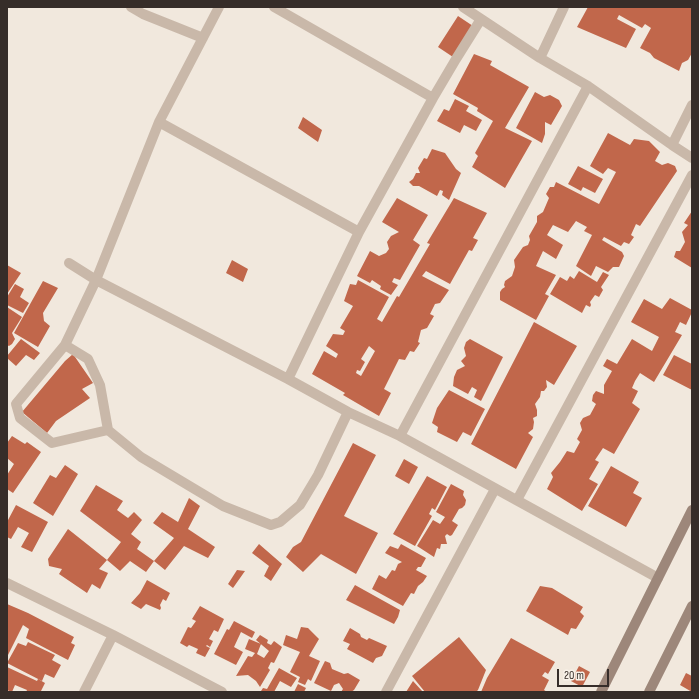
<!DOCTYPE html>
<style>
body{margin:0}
#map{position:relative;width:699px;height:699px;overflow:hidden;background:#f1e8dd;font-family:"Sofia Sans Condensed",sans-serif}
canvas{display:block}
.frame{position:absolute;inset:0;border:8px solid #362d29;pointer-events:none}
.scale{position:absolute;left:557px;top:669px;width:52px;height:18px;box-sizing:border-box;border:2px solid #362d29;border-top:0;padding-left:5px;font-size:12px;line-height:14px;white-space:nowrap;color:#362d29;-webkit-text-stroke:3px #f9f2e9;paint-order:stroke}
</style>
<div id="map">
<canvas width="699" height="699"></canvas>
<div class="frame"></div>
<div class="scale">20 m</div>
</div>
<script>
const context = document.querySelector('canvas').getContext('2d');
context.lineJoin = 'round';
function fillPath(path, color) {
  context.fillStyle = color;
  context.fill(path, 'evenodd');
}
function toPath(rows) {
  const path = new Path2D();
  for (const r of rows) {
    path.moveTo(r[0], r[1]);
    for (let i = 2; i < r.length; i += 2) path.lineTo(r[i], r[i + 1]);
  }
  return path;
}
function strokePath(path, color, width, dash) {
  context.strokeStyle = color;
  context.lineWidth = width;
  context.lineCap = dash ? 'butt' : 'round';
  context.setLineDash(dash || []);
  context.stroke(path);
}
const building = toPath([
 [588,7,692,7,692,53,688,60,682,63,679,71,654,58,650,53,640,48,651,28,645,24,642,28,619,15,617,19,636,29,626,48,577,27],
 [458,16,476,28,456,59,438,47],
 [474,54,492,61,490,65,529,87,505,128,532,141,505,188,472,167,478,156,475,153,493,121,477,111,478,108,453,94],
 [535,92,544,97,550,95,559,100,562,106,551,125,545,122,545,134,542,143,516,128],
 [455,99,469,106,466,111,482,120,476,131,464,125,460,133,437,121,444,109,449,111],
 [303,117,322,130,318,142,298,128],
 [608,133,630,145,634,139,649,141,660,152,655,161,662,165,668,163,675,166,677,171,640,226,636,224,631,235,634,237,629,244,624,242,621,246,604,237,602,240,622,252,624,256,619,267,613,267,608,272,596,266,591,276,576,266,592,235,584,231,587,227,576,221,568,232,553,225,547,235,563,245,556,259,543,251,536,266,556,275,545,294,549,296,536,320,500,300,500,292,502,289,505,287,504,285,505,281,512,276,515,267,514,260,523,247,528,245,530,240,529,236,537,222,537,216,543,212,549,198,546,194,550,187,554,187,556,182,599,204,616,172,608,168,603,174,590,166],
 [432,149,445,153,456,169,461,173,449,200,442,195,443,191,440,190,437,196,419,186,413,186,409,182,413,179,416,173,420,173,418,168,424,158,427,159],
 [578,166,603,179,595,193,583,187,581,191,568,184],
 [397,198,428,215,413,240,420,245,400,280,394,278,392,282,398,285,391,295,380,289,381,286,372,280,370,283,357,276,370,251,379,256,386,253,389,249,387,242,391,236,399,232,382,222],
 [454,198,487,213,473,238,478,240,472,251,469,250,450,284,426,271,422,276,449,290,440,303,435,304,430,314,434,316,427,328,421,330,418,342,420,343,414,352,410,351,405,360,399,359,384,389,391,393,379,416,343,395,345,393,312,374,324,351,336,358,338,354,326,346,333,334,343,335,345,331,340,328,353,306,344,301,350,284,356,285,358,280,389,297,377,319,382,322,397,296,399,297,430,244,427,243],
 [369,346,375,351,361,376,356,373,357,370,360,371,365,362,361,359],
 [692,211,692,268,674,257,676,251,680,251,685,242,682,232,688,225,684,223],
 [232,260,248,269,243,282,226,273],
 [7,265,21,273,7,294],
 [579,271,597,282,603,272,609,275,601,287,603,290,599,297,595,295,590,302,591,305,590,307,586,305,582,313,550,294,560,277,567,281,570,276,574,279],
 [43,281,58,288,43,313,44,321,50,326,38,347,14,333],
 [15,284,24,289,20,297,29,303,23,313,7,305,7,297],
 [670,298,692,310,692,312,686,325,680,322,675,332,682,335,654,382,640,373,635,381,632,388,638,391,632,403,640,409,614,454,603,448,595,460,599,462,589,479,598,484,582,511,547,489,553,477,551,473,560,462,567,451,574,453,580,442,577,439,582,430,580,423,583,418,590,415,596,404,592,401,593,395,596,391,604,394,604,385,612,371,603,366,607,359,617,364,632,339,652,351,659,337,631,322,644,299,662,309],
 [7,307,22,317,12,333,15,339,12,344,9,346,7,345],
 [534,322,577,346,554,385,546,380,547,387,544,391,541,391,540,397,535,404,537,410,537,416,533,418,534,422,533,429,528,433,533,437,516,469,471,444],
 [21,339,40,353,34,360,26,355,16,366,7,358,7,356],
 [470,339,503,357,481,401,474,397,477,390,472,387,468,394,453,386,454,377,457,370,465,366,461,361,466,356,464,348,466,342],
 [73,354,93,383,82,389,90,398,56,421,47,433,22,412,65,361],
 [674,355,692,364,692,390,663,375],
 [449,390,485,409,471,436,463,432,457,442,437,432,438,427,432,423,437,408],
 [12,436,25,444,27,442,41,452,13,493,7,489,7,475,14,464,7,458,7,443],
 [353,443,376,455,344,516,378,533,356,574,321,554,303,572,286,557,293,547,301,542],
 [404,459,418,467,409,484,395,476],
 [65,465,78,474,53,516,33,503,50,475,56,478],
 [611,466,639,482,633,493,642,498,626,527,588,506],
 [427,476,447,487,435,510,432,508,429,514,432,516,415,546,393,534],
 [451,484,464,491,463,495,466,500,465,505,462,508,459,509,452,521,458,525,452,535,450,536,447,534,445,536,447,544,441,544,440,549,437,548,434,557,417,546,433,520,440,524,445,517,436,512],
 [96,485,123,501,117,510,128,518,134,512,142,520,131,534,141,542,137,549,154,561,146,572,130,561,120,571,107,560,121,542,80,511],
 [189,498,200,506,188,529,215,547,208,558,184,546,165,570,154,561,174,538,153,523,162,512,178,522],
 [16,505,48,522,32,552,21,547,29,533,18,527,11,539,7,537,7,522],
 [68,529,107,560,99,569,108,573,100,589,92,584,87,593,59,574,62,569,49,566,48,559],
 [259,544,282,564,271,581,264,576,269,566,252,553],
 [401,544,426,558,421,567,418,567,416,570,427,576,423,582,418,586,414,594,411,593,403,606,372,589,379,575,386,579,392,570,395,571,398,564,402,562,385,553,390,546,398,549],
 [237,570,245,571,233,588,228,584],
 [147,580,170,593,166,601,163,599,160,605,161,608,160,610,146,604,141,609,131,603,140,593],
 [355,585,400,610,398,617,394,624,346,600],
 [540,586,552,588,583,607,580,612,584,616,576,629,571,628,568,635,526,611],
 [7,604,28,613,74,637,71,643,75,645,68,660,26,638,29,629,23,625,7,657],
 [200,606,224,619,218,632,214,630,209,639,213,641,210,647,207,645,206,646,210,648,205,657,196,653,198,649,189,645,187,647,180,643,188,627,191,628,196,621,192,619],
 [234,621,255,632,252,638,241,632,234,647,243,652,236,665,214,654,227,629,229,630],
 [301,627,308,628,319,639,309,656,320,661,311,681,308,679,305,685,298,682,300,677,290,672,300,652,283,645,286,635,297,639],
 [350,628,360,634,361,637,367,640,369,638,387,646,382,656,376,658,373,663,347,649,350,644,343,641],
 [260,635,268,640,267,643,271,645,274,641,282,647,274,663,271,662,268,668,270,670,260,687,256,681,248,675,236,676,248,656,252,657,255,653,245,649,249,639,261,644,257,654,264,658,269,651,256,640],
 [459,637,486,670,478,690,476,692,425,692,412,676],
 [511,638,555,662,548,674,545,672,542,676,549,680,544,690,547,692,481,692,487,678],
 [28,642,55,655,52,660,61,665,54,678,45,674,42,681,7,663,18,643,26,646],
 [325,661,330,663,332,669,344,674,348,673,360,680,354,690,351,692,341,692,343,689,339,683,334,685,331,691,314,683],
 [579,666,590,672,582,687,571,681],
 [7,667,37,681,38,679,45,683,41,691,44,692,26,692,27,690,15,685,12,692,7,690],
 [279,668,297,678,291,687,280,681,274,692,264,692,261,691,263,688,267,689],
 [686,673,692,676,692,692,680,685],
 [413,681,423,692,406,692],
 [298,684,306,688,304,692,294,692]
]);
const minor = toPath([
 [131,7,143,14,203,38],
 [219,7,159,122,96,280,65,345,16,404,20,418,52,443,108,430,141,457,223,506,271,525,280,522,300,505,318,475,348,412],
 [274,7,433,98],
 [463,7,540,58,588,86,672,145,692,158],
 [540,58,564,7],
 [159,122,359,232],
 [672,145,692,105],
 [69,263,96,280,288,379,348,412,400,436,658,578],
 [65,345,88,359,100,385,108,430],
 [288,379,359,232,433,98,456,59,481,19],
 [400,436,588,86],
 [517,500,692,175],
 [7,583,113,635,222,692],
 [84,692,113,635],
 [386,692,495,489]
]);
const secondary = toPath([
 [601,692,692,510],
 [649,692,692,606]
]);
fillPath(building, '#c1674b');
strokePath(minor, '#c9b8a9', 10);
strokePath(secondary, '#9d877a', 10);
</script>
